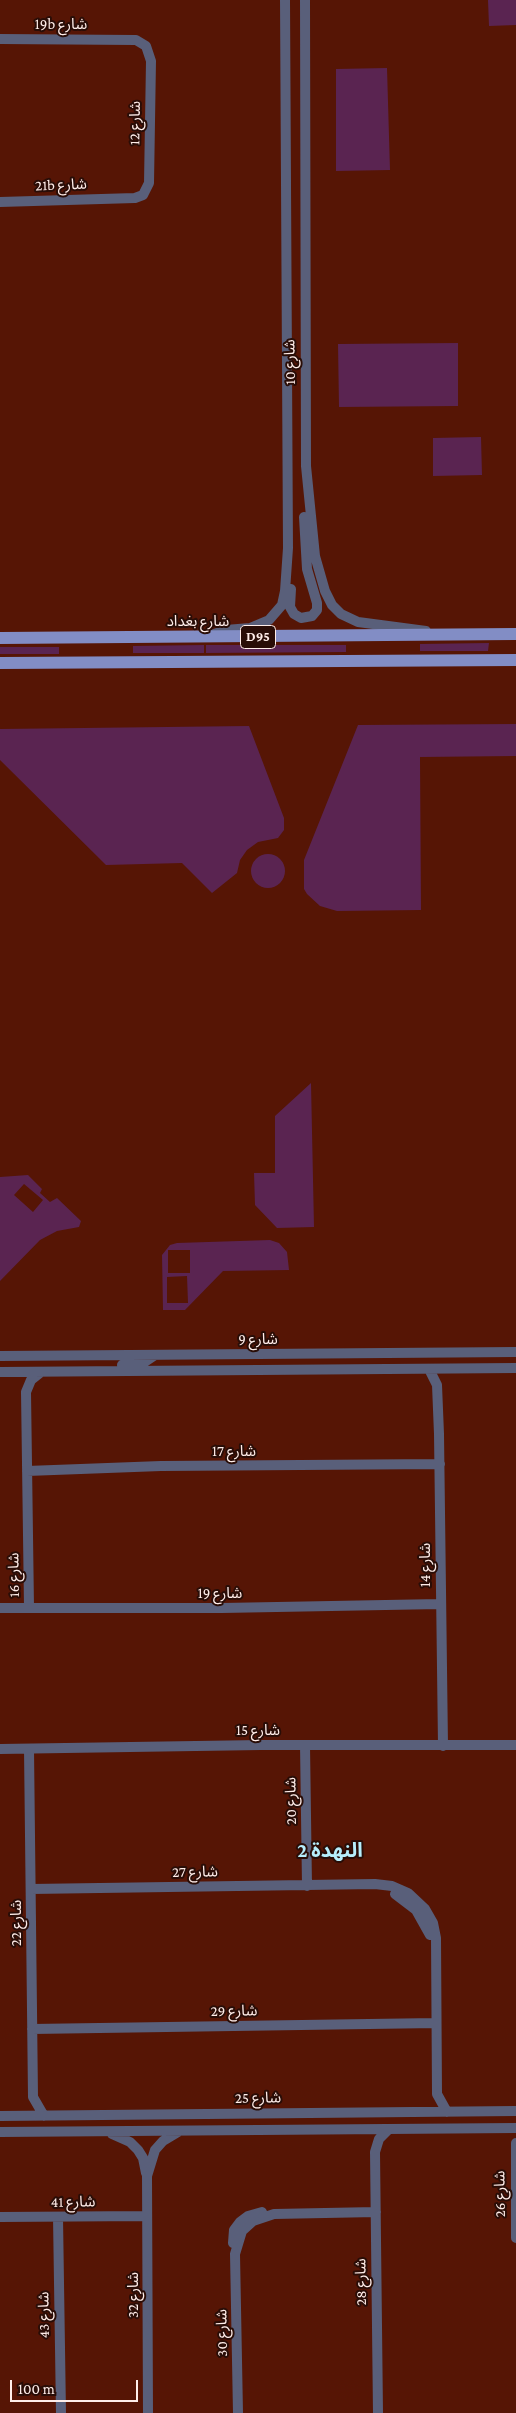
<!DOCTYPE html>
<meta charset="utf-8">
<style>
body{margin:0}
#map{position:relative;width:516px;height:2413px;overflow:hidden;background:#561505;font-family:"Crimson Pro",serif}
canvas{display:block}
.scale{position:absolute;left:10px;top:2380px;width:128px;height:22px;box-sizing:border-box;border:2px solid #ffede9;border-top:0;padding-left:6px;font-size:15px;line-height:18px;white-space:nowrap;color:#ffede9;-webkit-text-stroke:4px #290d07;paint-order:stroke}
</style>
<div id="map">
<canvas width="516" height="2413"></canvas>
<div class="scale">100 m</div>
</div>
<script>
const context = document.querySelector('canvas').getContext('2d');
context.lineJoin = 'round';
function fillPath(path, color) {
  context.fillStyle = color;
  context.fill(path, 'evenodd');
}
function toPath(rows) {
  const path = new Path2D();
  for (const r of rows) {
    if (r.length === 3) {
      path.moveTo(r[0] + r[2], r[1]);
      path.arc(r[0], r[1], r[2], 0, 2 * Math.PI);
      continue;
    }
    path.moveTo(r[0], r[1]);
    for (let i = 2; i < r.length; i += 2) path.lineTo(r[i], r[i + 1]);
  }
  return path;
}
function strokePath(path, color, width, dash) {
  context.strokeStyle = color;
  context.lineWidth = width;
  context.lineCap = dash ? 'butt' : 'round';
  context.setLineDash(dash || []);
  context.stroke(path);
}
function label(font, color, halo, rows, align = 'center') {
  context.font = font + ' "Crimson Pro","Noto Sans Arabic",serif';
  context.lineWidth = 4;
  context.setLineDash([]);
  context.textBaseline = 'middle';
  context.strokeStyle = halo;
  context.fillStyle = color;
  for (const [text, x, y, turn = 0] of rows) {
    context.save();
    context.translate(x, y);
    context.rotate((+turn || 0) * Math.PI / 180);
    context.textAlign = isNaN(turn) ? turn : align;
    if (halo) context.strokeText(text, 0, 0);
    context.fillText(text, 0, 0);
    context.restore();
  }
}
const green = toPath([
 [488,0,516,0,516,25,489,26],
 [387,68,390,170,336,171,336,69],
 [458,343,458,406,339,407,338,344],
 [481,437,482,475,433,476,433,438],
 [489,643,488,651,420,651,420,644],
 [204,645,204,653,133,653,133,646],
 [206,645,346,645,346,652,206,653],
 [0,647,59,647,59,654,0,654],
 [516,724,516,756,420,757,421,910,337,911,320,906,307,894,304,889,304,860,358,725],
 [249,726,284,818,284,830,278,838,258,842,247,850,240,860,237,873,212,893,182,863,106,865,0,760,0,729],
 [268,871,17],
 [311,1083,314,1227,277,1228,255,1205,254,1173,275,1173,275,1116],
 [28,1175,42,1189,40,1193,50,1202,57,1198,81,1221,79,1227,57,1231,40,1240,0,1281,0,1177],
 [24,1184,43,1200,33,1212,14,1195],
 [270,1240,279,1243,287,1252,289,1270,223,1271,185,1310,163,1310,162,1255,170,1245,177,1243],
 [168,1250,190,1250,190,1273,168,1273],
 [187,1276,188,1303,167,1303,167,1277]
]);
const minor = toPath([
 [305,0,306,466,315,556,325,591,332,605,341,614,358,622,426,631],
 [0,39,136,40,146,46,151,61,149,183,143,195,135,198,0,202],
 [291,589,290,607,294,614,301,618,312,616,317,610,317,603,307,569,304,517],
 [214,634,226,630,250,628,269,620,282,605,285,591,288,548,285,0],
 [0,1356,516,1352],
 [122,1365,143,1363,155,1355],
 [429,1369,437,1385,439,1434,443,1746],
 [0,1372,516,1368],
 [27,1471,161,1466,440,1464],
 [29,1607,26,1392,31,1380,41,1372],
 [0,1608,222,1608,440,1604],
 [305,1745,307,1886],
 [0,1749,261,1745,516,1745],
 [29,1749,33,2097,44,2116],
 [31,1889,375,1884,392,1886,408,1893,425,1909,433,1923,436,1938,437,2094,447,2112],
 [395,1894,416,1910,430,1935],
 [32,2029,436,2023],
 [0,2116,516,2111],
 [0,2132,516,2128],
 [112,2134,130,2142,138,2150,143,2158,146,2173],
 [516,2143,516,2238],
 [0,2217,147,2216],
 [58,2217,61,2413],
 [233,2243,234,2230,240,2222,248,2216,262,2212],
 [148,2413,147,2176,155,2150,163,2141,178,2132],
 [238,2413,235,2254,242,2231,253,2221,274,2214,376,2212],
 [378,2413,375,2152,379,2139,389,2129]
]);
const major = toPath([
 [0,638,516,634],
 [0,663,516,660]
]);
const shields = [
 [258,637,35]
];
const shieldNames = [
 ["D95",258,637]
];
const streetNames = [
 ["19b شارع",61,24],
 ["شارع 12",135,123,-89],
 ["21b شارع",61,185,-2],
 ["شارع 10",290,362,-91],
 ["شارع بغداد",198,621],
 ["شارع 9",258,1339],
 ["شارع 17",234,1451],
 ["شارع 14",425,1565,-90],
 ["شارع 16",14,1575,-91],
 ["شارع 19",220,1593],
 ["شارع 15",258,1730],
 ["شارع 20",291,1801,-91],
 ["شارع 27",195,1872,-1],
 ["شارع 22",16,1923,-90],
 ["شارع 29",234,2011,-1],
 ["شارع 25",258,2098,-1],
 ["شارع 26",500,2194,-91],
 ["شارع 41",73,2202,-1],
 ["شارع 28",361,2282,-91],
 ["شارع 32",133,2295,-90],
 ["شارع 43",44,2315,-91],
 ["شارع 30",222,2333,-91]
];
const districtNames = [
 ["النهدة 2",330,1851]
];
fillPath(green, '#5a2451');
strokePath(minor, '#595f7a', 10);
strokePath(major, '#828dc5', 12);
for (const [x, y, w] of shields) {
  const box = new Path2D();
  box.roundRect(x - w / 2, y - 11.5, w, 23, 4);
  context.fillStyle = '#290d07';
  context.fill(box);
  strokePath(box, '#ffede9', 1);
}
label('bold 14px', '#ffede9', null, shieldNames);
label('15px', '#ffede9', '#290d07', streetNames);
label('bold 20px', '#b6eefc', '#290d07', districtNames);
</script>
